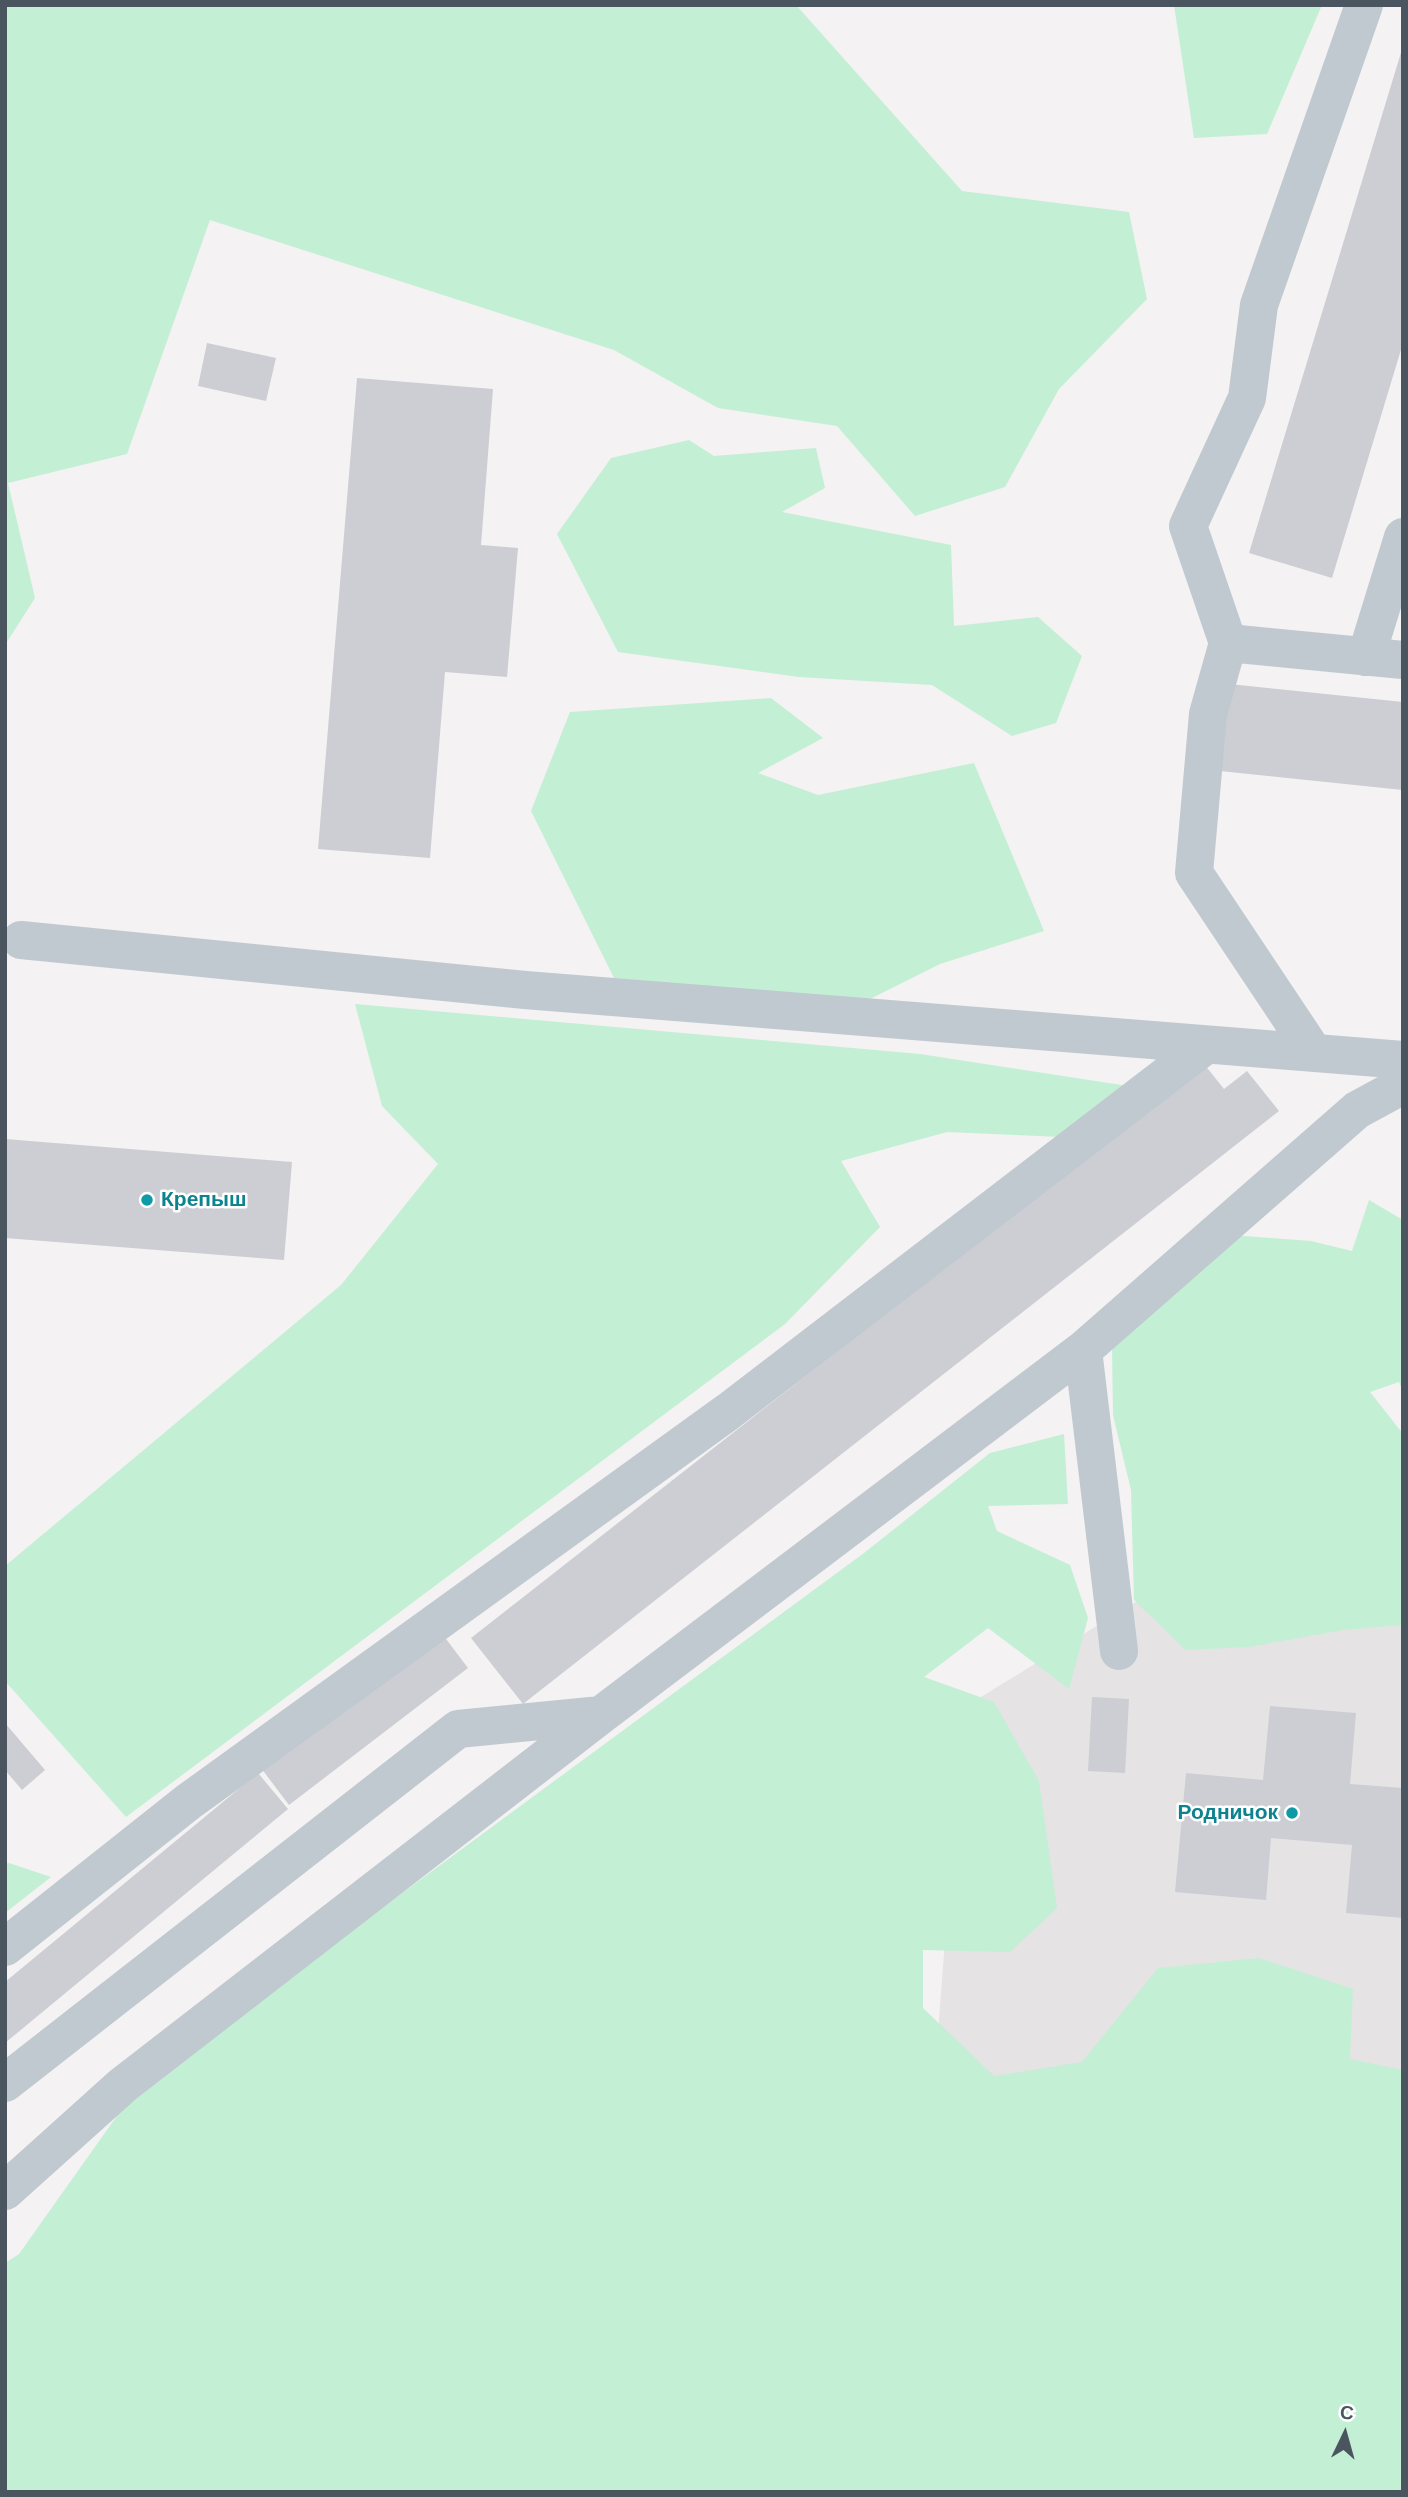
<!DOCTYPE html>
<meta charset="utf-8">
<style>
body{margin:0}
#map{position:relative;width:1408px;height:2497px;overflow:hidden;background:#f4f2f2;font-family:Helvetica,sans-serif}
canvas{display:block}
.frame{position:absolute;inset:0;border:7px solid #4a555f;pointer-events:none}
.north{position:absolute;left:1310px;top:2399px;width:70px;height:70px;-webkit-text-stroke:5px #fff;paint-order:stroke;rotate:5deg;font-size:19px;font-weight:700;line-height:28px;text-align:center;color:#4a555f}
.north::after{content:'';display:block;margin:auto;width:24px;height:32px;background:#4a555f;clip-path:polygon(50% 0,100% 100%,50% 72%,0 100%)}
</style>
<div id="map">
<canvas width="1408" height="2497"></canvas>
<div class="frame"></div>
<div class="north">С</div>
</div>
<script>
const context = document.querySelector('canvas').getContext('2d');
context.lineJoin = 'round';
function fillPath(path, color) {
  context.fillStyle = color;
  context.fill(path, 'evenodd');
}
function toPath(rows) {
  const path = new Path2D();
  for (const r of rows) {
    path.moveTo(r[0], r[1]);
    for (let i = 2; i < r.length; i += 2) path.lineTo(r[i], r[i + 1]);
  }
  return path;
}
function strokePath(path, color, width, dash) {
  context.strokeStyle = color;
  context.lineWidth = width;
  context.lineCap = dash ? 'butt' : 'round';
  context.setLineDash(dash || []);
  context.stroke(path);
}
function label(font, color, halo, rows, align = 'center') {
  context.font = font + ' Helvetica,sans-serif';
  context.lineWidth = 5;
  context.setLineDash([]);
  context.textBaseline = 'middle';
  context.strokeStyle = halo;
  context.fillStyle = color;
  for (const [text, x, y, turn = 0] of rows) {
    context.save();
    context.translate(x, y);
    context.rotate((+turn || 0) * Math.PI / 180);
    context.textAlign = isNaN(turn) ? turn : align;
    if (halo) context.strokeText(text, 0, 0);
    context.fillText(text, 0, 0);
    context.restore();
  }
}
const education = toPath([
 [1403,1438,1403,2191,934,2084,963,1708]
]);
const green = toPath([
 [5,5,796,5,962,191,1129,212,1147,299,1059,389,1005,487,915,516,837,426,718,408,614,350,210,220,127,454,8,483,35,598,5,645],
 [1174,5,1322,5,1267,134,1194,138],
 [689,440,714,456,816,448,825,488,782,512,951,545,954,626,1038,617,1082,656,1056,723,1012,736,932,685,799,677,618,652,557,534,611,458],
 [771,698,823,738,758,773,818,795,974,763,1044,931,940,964,866,1001,614,978,531,811,570,712],
 [355,1004,920,1054,1128,1086,1061,1137,947,1132,841,1161,880,1227,785,1324,126,1817,5,1681,5,1566,341,1285,438,1164,382,1106],
 [1369,1200,1403,1220,1403,1391,1399,1382,1370,1392,1403,1434,1403,1625,1343,1630,1249,1647,1186,1650,1134,1600,1131,1490,1113,1415,1112,1348,1218,1234,1311,1241,1352,1251],
 [1064,1434,1068,1504,988,1506,997,1531,1070,1565,1088,1618,1069,1689,988,1628,924,1677,994,1702,1039,1781,1057,1908,1010,1952,923,1950,923,2008,994,2076,1082,2062,1158,1968,1259,1958,1353,1989,1350,2059,1403,2070,1403,2492,5,2492,5,2263,19,2254,136,2089,864,1553,990,1453],
 [9,1863,51,1877,5,1913,5,1864]
]);
const building = toPath([
 [1403,46,1403,343,1332,578,1249,553],
 [207,343,276,358,266,401,198,386],
 [357,378,493,389,481,545,518,548,507,677,445,672,430,858,318,849],
 [1229,684,1403,702,1403,790,1220,771],
 [1204,1064,1224,1089,1247,1071,1279,1111,523,1704,471,1638],
 [5,1139,292,1162,284,1260,5,1238],
 [440,1631,468,1668,289,1805,261,1768],
 [1092,1697,1129,1699,1125,1773,1088,1771],
 [1270,1706,1356,1713,1350,1784,1403,1788,1403,1918,1346,1913,1352,1845,1271,1838,1266,1900,1175,1892,1186,1773,1263,1780],
 [5,1723,45,1770,22,1790,5,1770],
 [258,1773,288,1809,5,2043,5,1982]
]);
const minor = toPath([
 [1228,643,1403,660],
 [1366,657,1403,537],
 [21,940,525,990,1403,1060],
 [1314,1053,1194,873,1208,714,1228,643,1188,526,1247,398,1259,305,1364,5],
 [1083,1350,1119,1651],
 [5,1947,188,1802,729,1411,1206,1045],
 [5,2083,458,1729,601,1715],
 [5,2191,123,2085,601,1715,1083,1350,1357,1110,1403,1085]
]);
const markers = [
 [147,1200,7,"#0f9aa8"],
 [1292,1813,7,"#0f9aa8"]
];
const cultureNames = [
 ["Крепыш",161,1200],
 ["Родничок",1278,1813,"right"]
];
fillPath(education, '#e5e3e4');
fillPath(green, '#c3efd5');
fillPath(building, '#ccced4');
strokePath(minor, '#c0c9d0', 38);
for (const [x, y, r, color] of markers) {
  const dot = new Path2D();
  dot.arc(x, y, r, 0, 2 * Math.PI);
  context.fillStyle = color;
  context.fill(dot);
  strokePath(dot, '#fff', 2.5);
}
label('bold 21px', '#0d838f', '#fff', cultureNames, 'left');
</script>
